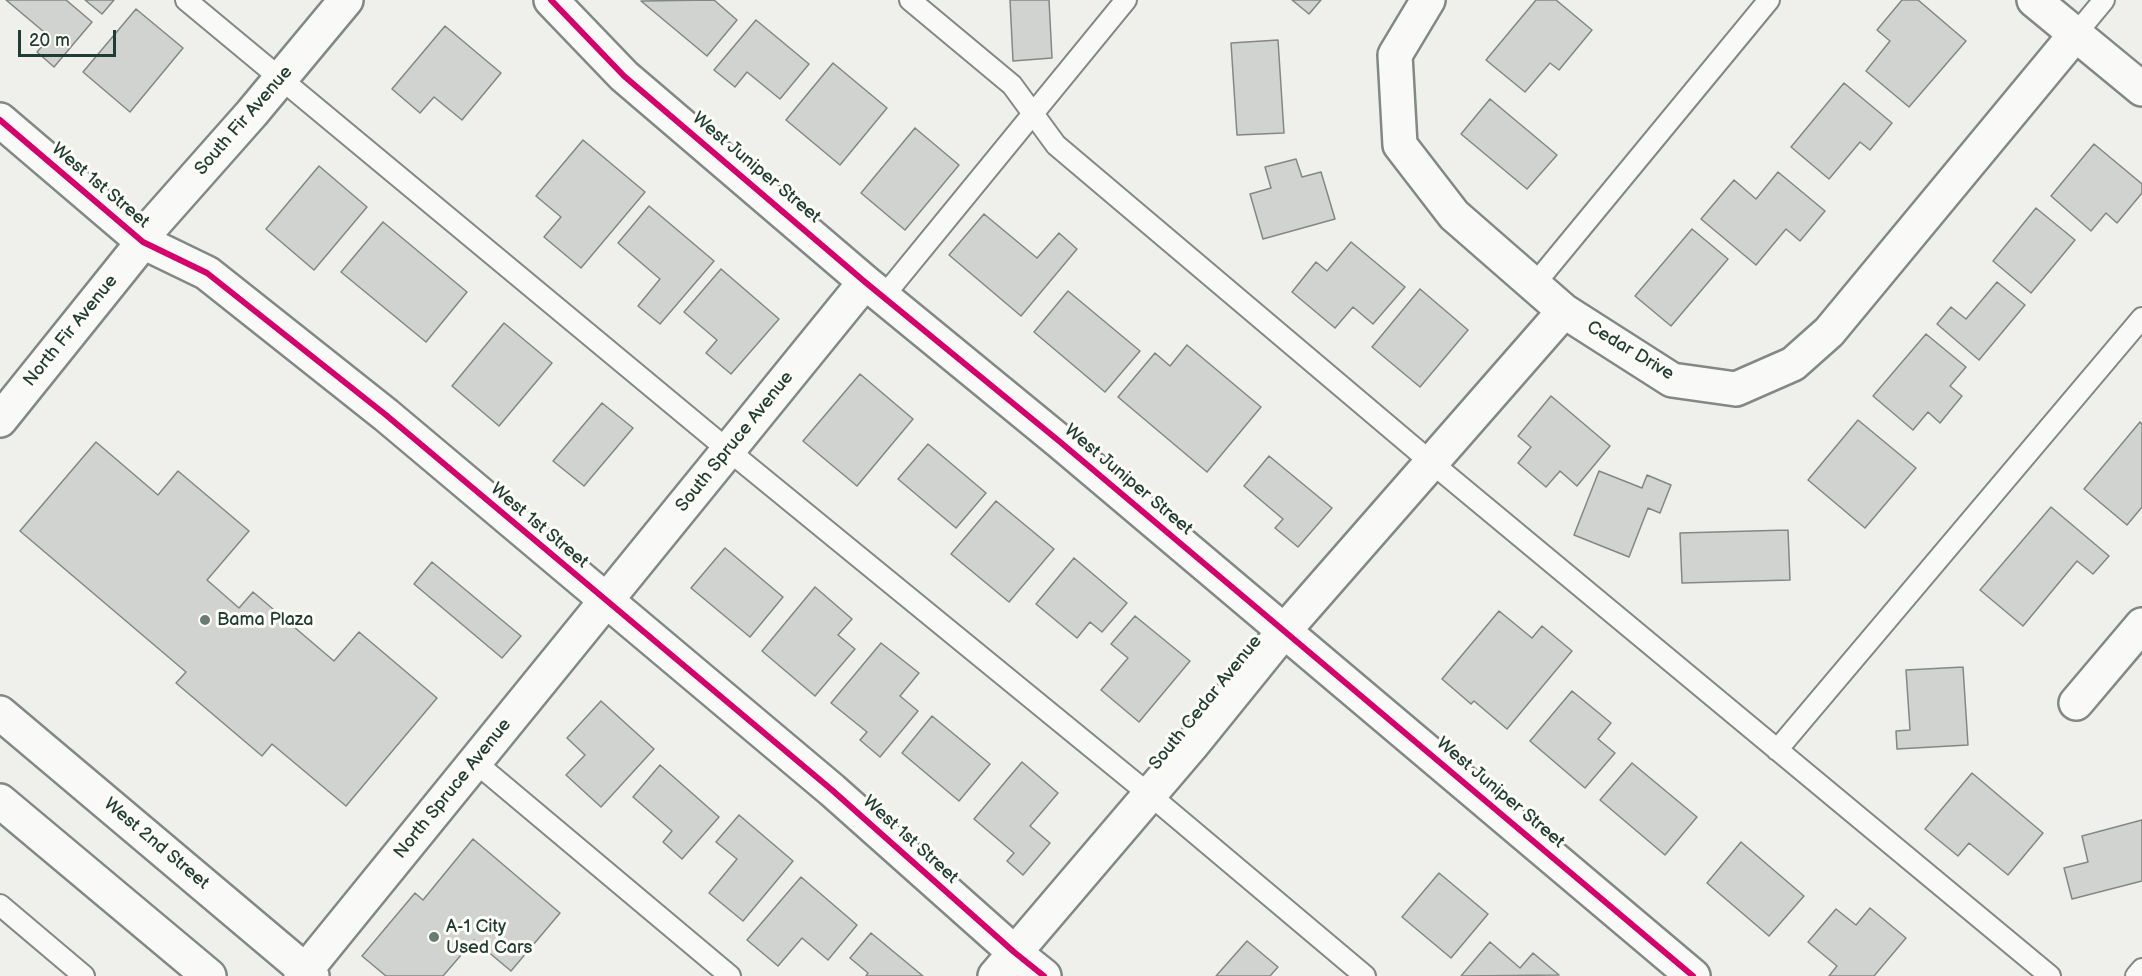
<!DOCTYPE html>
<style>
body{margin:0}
#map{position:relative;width:2142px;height:976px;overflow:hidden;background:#eff0ec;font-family:"Balsamiq Sans",sans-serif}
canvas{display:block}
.scale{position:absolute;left:18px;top:30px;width:98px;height:27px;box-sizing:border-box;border:3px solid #1f3d34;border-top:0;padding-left:8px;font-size:18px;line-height:21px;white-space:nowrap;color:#1f3d34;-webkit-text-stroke:4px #fdfcf7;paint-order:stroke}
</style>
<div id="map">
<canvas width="2142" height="976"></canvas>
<div class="scale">20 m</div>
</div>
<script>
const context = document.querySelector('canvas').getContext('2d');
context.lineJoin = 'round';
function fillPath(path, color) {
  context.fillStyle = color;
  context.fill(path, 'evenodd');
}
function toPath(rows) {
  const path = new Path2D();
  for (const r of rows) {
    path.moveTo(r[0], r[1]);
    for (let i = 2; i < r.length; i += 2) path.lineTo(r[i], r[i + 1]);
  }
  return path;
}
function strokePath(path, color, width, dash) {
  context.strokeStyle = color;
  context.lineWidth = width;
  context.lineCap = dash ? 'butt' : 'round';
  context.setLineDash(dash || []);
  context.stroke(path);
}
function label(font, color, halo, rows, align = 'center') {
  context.font = font + ' "Balsamiq Sans",sans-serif';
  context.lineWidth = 6;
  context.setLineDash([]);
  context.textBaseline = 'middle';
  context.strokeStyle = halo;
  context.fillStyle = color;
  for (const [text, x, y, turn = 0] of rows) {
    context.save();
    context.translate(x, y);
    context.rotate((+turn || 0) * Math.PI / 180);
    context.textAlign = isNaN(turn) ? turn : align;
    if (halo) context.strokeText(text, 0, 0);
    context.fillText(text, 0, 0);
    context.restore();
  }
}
const building = toPath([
 [6,0,66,0,92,22,54,67,37,52,50,37,6,0],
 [85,0,114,0,102,14,85,0],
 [714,0,737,20,707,56,641,1,714,0],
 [1010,0,1049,0,1052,58,1013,61,1010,0],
 [1292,0,1321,0,1309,14,1292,0],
 [1536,0,1556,0,1592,30,1559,70,1550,63,1525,92,1486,60,1536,0],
 [1902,0,1918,0,1966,41,1909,107,1866,71,1890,41,1877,30,1902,0],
 [136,9,183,48,130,112,83,72,136,9],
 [756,20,809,64,780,99,747,72,735,87,714,70,756,20],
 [445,26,501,73,462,120,434,97,420,113,392,89,445,26],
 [1278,40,1284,133,1237,135,1231,43,1278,40],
 [833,63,887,108,840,165,786,120,833,63],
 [1844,83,1892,123,1870,150,1860,142,1829,179,1791,147,1844,83],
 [1490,99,1557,155,1527,189,1461,134,1490,99],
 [915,128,959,165,905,230,861,193,915,128],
 [583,140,645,192,581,268,544,237,561,217,536,196,583,140],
 [2094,144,2142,184,2142,193,2117,223,2106,213,2091,231,2051,196,2094,144],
 [1296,159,1302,177,1321,172,1335,219,1263,239,1250,194,1271,188,1265,167,1296,159],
 [319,166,367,207,314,270,266,229,319,166],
 [1778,172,1825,211,1800,241,1786,229,1756,265,1701,219,1734,180,1756,199,1778,172],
 [649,206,714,261,660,324,638,306,660,279,618,243,649,206],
 [2036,208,2075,240,2031,293,1993,261,2036,208],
 [984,214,1037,258,1059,233,1077,249,1021,316,949,255,984,214],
 [383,222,467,292,426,342,341,272,383,222],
 [1692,229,1728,259,1671,326,1635,296,1692,229],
 [1351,242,1405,287,1373,324,1353,307,1335,328,1292,292,1316,262,1327,271,1351,242],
 [721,269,779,319,731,374,706,353,717,340,684,312,721,269],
 [1997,282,2025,305,1979,360,1937,324,1951,307,1966,319,1997,282],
 [1420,289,1468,330,1420,387,1372,347,1420,289],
 [1068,291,1140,351,1105,392,1034,332,1068,291],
 [504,323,552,363,499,426,452,386,504,323],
 [1926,334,1966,367,1950,386,1962,396,1940,423,1928,412,1913,430,1873,396,1926,334],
 [1187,345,1261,407,1207,472,1118,397,1155,353,1170,366,1187,345],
 [860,374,913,419,857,486,803,441,860,374],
 [1551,396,1610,446,1577,486,1560,471,1546,487,1518,463,1531,447,1518,436,1551,396],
 [602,403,633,428,584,486,553,461,602,403],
 [1858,420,1916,468,1865,528,1808,480,1858,420],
 [2140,422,2142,424,2142,507,2127,525,2084,489,2140,422],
 [96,442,158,495,178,471,249,531,207,580,239,608,253,592,334,661,359,632,437,698,346,806,272,744,262,756,176,683,186,672,20,531,96,442],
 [928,444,986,493,956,528,898,479,928,444],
 [1269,456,1332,508,1298,547,1275,528,1283,519,1244,486,1269,456],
 [1599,471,1642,488,1647,475,1671,485,1660,513,1648,508,1629,557,1574,535,1599,471],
 [996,501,1054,549,1009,602,951,554,996,501],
 [2051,507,2109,556,2093,574,2077,561,2023,626,1980,590,2051,507],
 [1788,530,1790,580,1682,583,1680,533,1788,530],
 [725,548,783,597,750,637,691,588,725,548],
 [1074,558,1127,603,1102,632,1090,622,1077,638,1036,604,1074,558],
 [432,562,521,636,502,658,414,584,432,562],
 [815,587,852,619,838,635,855,649,815,696,762,651,815,587],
 [1499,611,1532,638,1542,626,1572,651,1507,729,1474,701,1471,704,1442,679,1499,611],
 [1135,616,1190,661,1139,722,1101,690,1128,658,1111,644,1135,616],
 [881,643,919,673,900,696,918,711,880,757,860,740,867,732,831,703,881,643],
 [1963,667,1968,745,1897,749,1896,731,1910,730,1906,670,1963,667],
 [1572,691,1611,723,1598,739,1615,753,1585,788,1530,741,1572,691],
 [601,701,654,749,601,807,566,775,585,755,567,738,601,701],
 [932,716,990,764,959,801,902,753,932,716],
 [1022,762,1058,793,1030,826,1050,843,1023,875,1007,861,1014,853,974,819,1022,762],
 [1632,763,1697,817,1665,855,1600,800,1632,763],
 [660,765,719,817,682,859,663,842,672,831,633,797,660,765],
 [1972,773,2043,833,2008,875,1969,843,1958,856,1925,829,1972,773],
 [739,815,793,861,743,921,709,893,737,859,716,842,739,815],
 [2142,820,2142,881,2072,899,2064,868,2088,862,2082,836,2142,820],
 [473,839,560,913,511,971,474,940,443,976,386,976,362,956,415,893,423,900,473,839],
 [1741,842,1804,896,1769,936,1707,883,1741,842],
 [1439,873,1488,914,1451,958,1402,917,1439,873],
 [801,877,857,925,828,960,802,938,778,966,747,940,801,877],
 [1870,908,1906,938,1874,976,1829,976,1837,966,1808,942,1836,909,1856,925,1870,908],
 [871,933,923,976,866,976,868,973,850,958,871,933],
 [1247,941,1278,967,1270,976,1216,976,1247,941],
 [1490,942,1520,968,1533,953,1559,975,1461,976,1490,942]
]);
const lane = toPath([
 [186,0,728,450,1150,795,1365,976],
 [910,0,1012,85,1056,145,1432,463,2050,976],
 [2075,35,2104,0],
 [1534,285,1769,0],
 [883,297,1126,0],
 [1777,750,2142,318],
 [475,762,730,976],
 [0,905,84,976],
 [2136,976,2142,969]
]);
const street = toPath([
 [551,0,624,76,865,282,1059,441,1693,976],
 [1428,0,1395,55,1400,145,1454,215,1564,311,1672,380,1736,389,1793,364,1829,332,2075,35],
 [0,120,143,242,207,273,386,415,832,790,1014,952,1044,976],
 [0,420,143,242,144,235,252,113,346,0],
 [2076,703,2142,625],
 [301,976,865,282],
 [995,976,1191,746,1284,631,1564,311]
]);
const secondary = toPath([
 [2034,0,2142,89]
]);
const primary = toPath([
 [0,713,312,976],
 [0,801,209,976]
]);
const cycleway = toPath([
 [551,0,624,76,865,282,1059,441,1693,976],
 [0,120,143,242,207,273,386,415,832,790,1014,952,1044,976]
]);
const markers = [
 [205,620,6,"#687c74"],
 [434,937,6,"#687c74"]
];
const streetNames = [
 ["South Fir Avenue",244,121,-49],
 ["West Juniper Street",756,168,40],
 ["West 1st Street",100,186,40],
 ["North Fir Avenue",71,331,-51],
 ["Cedar Drive",1630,351,31],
 ["South Spruce Avenue",735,442,-51],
 ["West Juniper Street",1128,480,40],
 ["West 1st Street",539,526,40],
 ["South Cedar Avenue",1206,703,-51],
 ["North Spruce Avenue",453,789,-51],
 ["West Juniper Street",1500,793,40],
 ["West 1st Street",910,840,42],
 ["West 2nd Street",156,844,40]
];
const poiNames = [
 ["Bama Plaza",217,620],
 ["A-1 City",446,927],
 ["Used Cars",446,948]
];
fillPath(building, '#d1d3d0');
strokePath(building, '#828885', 1.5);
strokePath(lane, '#828885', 24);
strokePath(street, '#828885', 38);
strokePath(secondary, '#828885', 38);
strokePath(primary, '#828885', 38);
strokePath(lane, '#f9f9f7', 20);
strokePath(street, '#f9f9f7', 33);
strokePath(secondary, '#f9f9f7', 33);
strokePath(primary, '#f9f9f7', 33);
strokePath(cycleway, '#d6006c', 6);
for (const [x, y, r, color] of markers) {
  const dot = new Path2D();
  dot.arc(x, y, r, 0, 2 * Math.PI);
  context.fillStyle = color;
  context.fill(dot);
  strokePath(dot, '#fdfcf7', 2);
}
label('18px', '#1f3d34', '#fdfcf7', streetNames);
label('18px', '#1f3d34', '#fdfcf7', poiNames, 'left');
</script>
